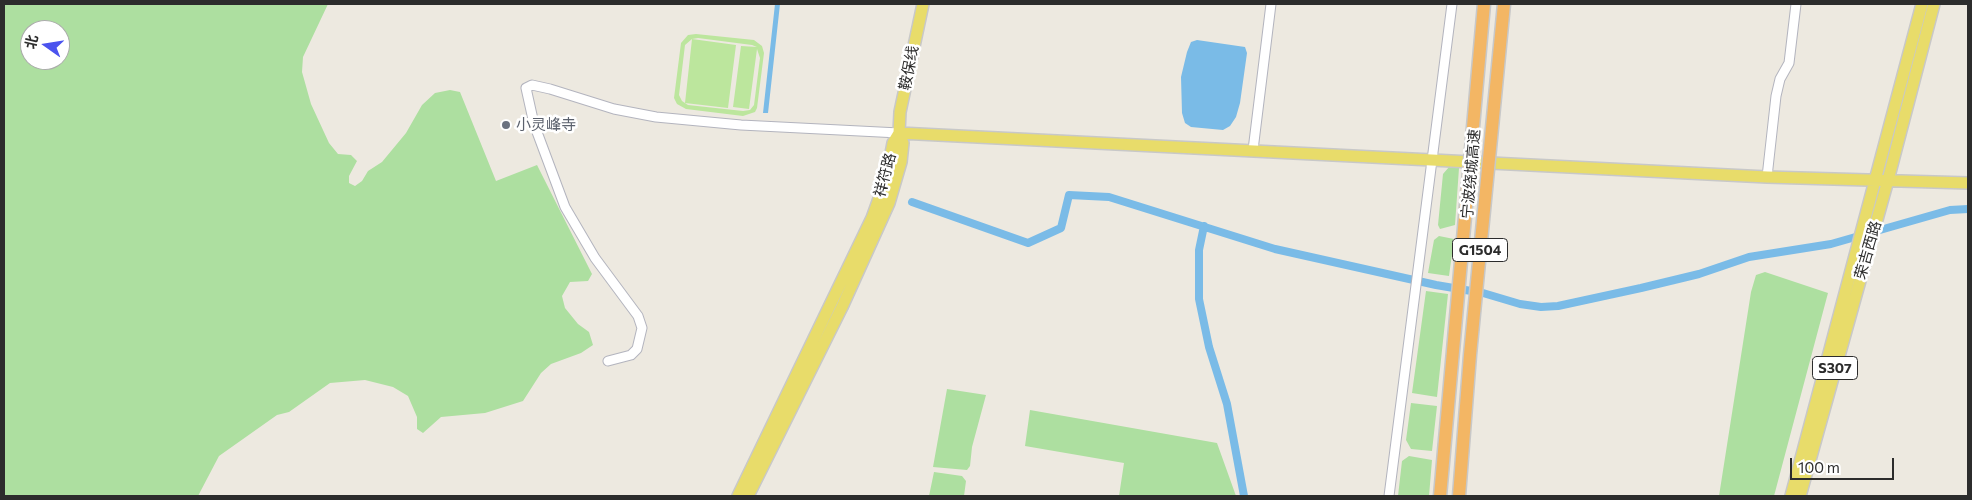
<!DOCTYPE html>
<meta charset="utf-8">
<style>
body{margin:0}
#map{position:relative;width:1972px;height:500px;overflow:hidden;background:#ede9e0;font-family:Commissioner,"Noto Sans SC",sans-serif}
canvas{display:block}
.frame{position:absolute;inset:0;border:5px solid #2c2c2c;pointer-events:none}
.north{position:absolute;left:20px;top:20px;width:50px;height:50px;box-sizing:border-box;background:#fff;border:1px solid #ababab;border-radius:50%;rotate:283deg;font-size:14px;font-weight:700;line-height:20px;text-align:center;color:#2c2c2c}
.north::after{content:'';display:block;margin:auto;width:18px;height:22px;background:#4b53ee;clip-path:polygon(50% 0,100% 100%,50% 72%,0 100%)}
.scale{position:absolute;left:1790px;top:458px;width:104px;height:22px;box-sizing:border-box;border:2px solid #2c2c2c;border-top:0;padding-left:6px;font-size:15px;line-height:18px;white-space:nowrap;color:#2c2c2c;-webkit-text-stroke:4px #fff;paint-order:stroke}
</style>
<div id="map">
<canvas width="1972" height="500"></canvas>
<div class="frame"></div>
<div class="north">北</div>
<div class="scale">100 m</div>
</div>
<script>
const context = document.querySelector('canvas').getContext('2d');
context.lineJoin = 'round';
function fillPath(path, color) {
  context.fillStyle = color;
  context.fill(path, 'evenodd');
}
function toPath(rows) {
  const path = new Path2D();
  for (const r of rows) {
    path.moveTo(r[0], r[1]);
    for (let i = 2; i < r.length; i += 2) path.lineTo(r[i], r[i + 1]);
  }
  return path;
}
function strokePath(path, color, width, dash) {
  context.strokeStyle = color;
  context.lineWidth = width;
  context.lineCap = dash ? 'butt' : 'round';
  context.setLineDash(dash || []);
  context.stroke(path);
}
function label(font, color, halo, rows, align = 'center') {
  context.font = font + ' Commissioner,"Noto Sans SC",sans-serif';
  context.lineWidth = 5;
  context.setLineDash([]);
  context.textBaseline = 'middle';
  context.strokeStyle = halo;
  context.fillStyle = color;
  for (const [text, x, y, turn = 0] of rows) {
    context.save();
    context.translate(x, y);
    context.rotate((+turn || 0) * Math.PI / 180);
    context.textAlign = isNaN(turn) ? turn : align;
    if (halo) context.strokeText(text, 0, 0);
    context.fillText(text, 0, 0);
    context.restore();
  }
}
const green = toPath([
 [4,4,328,4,303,57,302,72,311,104,329,143,338,154,351,155,357,161,349,176,349,183,355,186,362,181,368,171,382,162,406,133,422,105,435,93,450,90,460,92,496,181,537,165,592,274,588,281,570,282,562,296,565,308,578,324,589,332,593,345,581,353,551,364,541,373,523,401,485,413,441,417,423,433,417,429,417,417,408,396,393,387,365,380,330,383,289,412,277,415,219,456,198,496,4,496],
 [30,30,60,30,60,60,30,60],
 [1449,167,1459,168,1455,225,1440,229,1438,225,1443,174],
 [1439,236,1454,239,1449,276,1428,273,1434,240],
 [1765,272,1828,293,1774,496,1719,496,1751,292,1756,275],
 [1426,291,1448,294,1437,397,1412,393],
 [947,389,986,395,972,447,970,466,967,470,933,467],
 [1411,403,1437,406,1432,451,1411,449,1406,440],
 [1030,410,1217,443,1236,496,1119,496,1124,463,1025,446],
 [1409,456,1432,460,1429,496,1398,496,1402,461],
 [934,472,962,476,966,481,964,496,929,496]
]);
const pitch = toPath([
 [696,34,754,40,762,46,764,53,757,108,755,112,743,116,686,109,677,104,674,98,681,43,688,35],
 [698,38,752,45,757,47,741,46,733,107,749,109,757,49,760,58,754,105,750,110,743,111,688,105,682,101,679,95,685,45,692,39],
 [692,39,736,45,728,108,685,103]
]);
const water = toPath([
 [775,4,780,4,768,113,763,113],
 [1197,40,1245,47,1247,53,1240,103,1236,117,1230,126,1223,130,1191,127,1185,123,1182,113,1181,77,1187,52,1191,42]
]);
const canal = toPath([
 [912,202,1028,243,1061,228,1069,195,1109,197,1275,249,1436,285,1483,293,1520,304,1541,307,1558,306,1641,288,1699,274,1749,257,1831,244,1950,210,1968,209],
 [1204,226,1199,250,1199,299,1209,347,1227,404,1244,496]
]);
const minor = toPath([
 [1253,150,1271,4],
 [1767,177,1776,96,1780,79,1789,63,1796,4],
 [608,361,631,355,637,349,642,328,638,316,595,258,565,207,534,124,526,88,532,85,550,89,614,109,656,117,741,125,899,133],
 [1389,496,1452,4]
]);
const major = toPath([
 [899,133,1767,177,1968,183],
 [738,496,872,218,886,179,893,143,899,133],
 [748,496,842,307,889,203,901,162,903,143,899,133,900,112,923,4],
 [1791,496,1922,4],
 [1800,496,1888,180,1934,4]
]);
const highwayBridge = toPath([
 [1440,496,1484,4],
 [1459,496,1470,355,1504,4]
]);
const markers = [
 [506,125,5,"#6b7280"]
];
const shields = [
 [1480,250,55],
 [1835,368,45]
];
const shieldNames = [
 ["G1504",1480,250],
 ["S307",1835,368]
];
const streetNames = [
 ["鞍保线",909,68,-79],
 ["宁波绕城高速",1471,174,-85],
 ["祥符路",885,175,-75],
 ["荣吉西路",1868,250,-74]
];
const worshipNames = [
 ["小灵峰寺",516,125]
];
fillPath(green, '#addfa0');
fillPath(pitch, '#bce69d');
fillPath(water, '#7abbe7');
strokePath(canal, '#7abbe7', 8);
strokePath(minor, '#b3b4be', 11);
strokePath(major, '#c8c8c8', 14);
strokePath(minor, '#fff', 9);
strokePath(major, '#e8dc6a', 11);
strokePath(highwayBridge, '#c8c8c8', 15, []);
strokePath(highwayBridge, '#f3b664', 12);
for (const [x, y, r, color] of markers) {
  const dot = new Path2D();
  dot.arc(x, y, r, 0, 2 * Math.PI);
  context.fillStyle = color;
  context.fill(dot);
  strokePath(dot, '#fff', 2);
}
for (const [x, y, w] of shields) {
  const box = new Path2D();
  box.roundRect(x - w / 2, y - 11.5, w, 23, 4);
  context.fillStyle = '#fff';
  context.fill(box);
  strokePath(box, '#2c2c2c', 1);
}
label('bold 14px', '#2c2c2c', null, shieldNames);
label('15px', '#2c2c2c', '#fff', streetNames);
label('15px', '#5b616d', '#fff', worshipNames, 'left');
</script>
